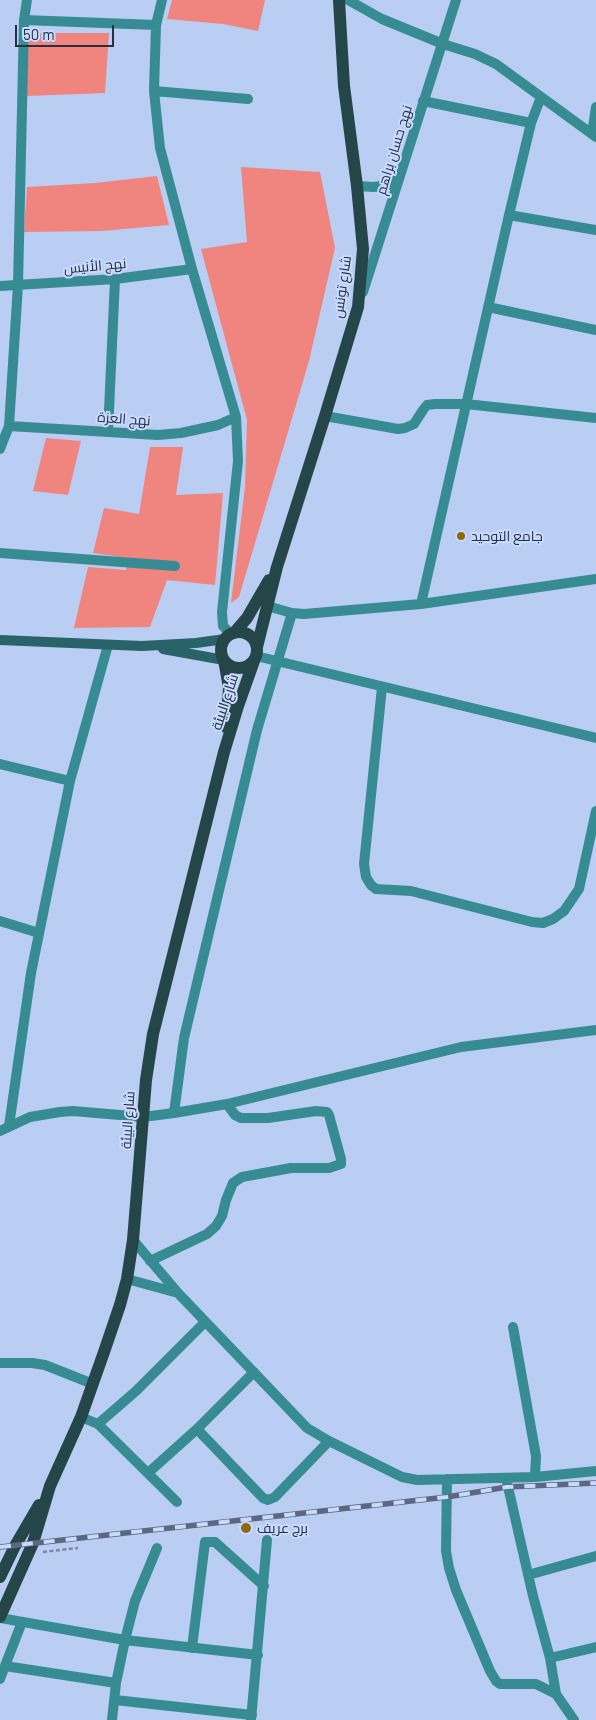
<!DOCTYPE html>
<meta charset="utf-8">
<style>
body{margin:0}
#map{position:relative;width:596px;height:1720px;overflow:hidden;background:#bacdf2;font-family:Barlow,sans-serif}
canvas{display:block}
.scale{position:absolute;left:15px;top:25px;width:99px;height:22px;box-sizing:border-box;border:2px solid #29303f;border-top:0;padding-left:6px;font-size:15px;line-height:18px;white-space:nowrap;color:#29303f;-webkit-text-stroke:4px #c7daff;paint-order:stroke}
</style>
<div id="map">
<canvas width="596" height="1720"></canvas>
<div class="scale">50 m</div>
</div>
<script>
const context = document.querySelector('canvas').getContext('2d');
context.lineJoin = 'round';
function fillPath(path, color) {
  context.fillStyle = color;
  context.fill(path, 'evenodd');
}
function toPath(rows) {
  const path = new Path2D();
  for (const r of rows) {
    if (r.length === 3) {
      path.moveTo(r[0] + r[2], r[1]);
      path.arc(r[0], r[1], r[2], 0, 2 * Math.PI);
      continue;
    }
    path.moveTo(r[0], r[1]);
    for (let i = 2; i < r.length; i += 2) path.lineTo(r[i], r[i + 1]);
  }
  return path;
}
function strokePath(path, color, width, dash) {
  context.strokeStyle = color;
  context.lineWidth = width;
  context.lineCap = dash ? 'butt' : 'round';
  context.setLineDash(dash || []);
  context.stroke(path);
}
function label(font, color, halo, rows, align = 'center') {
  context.font = font + ' Barlow,Cairo,sans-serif';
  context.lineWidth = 4;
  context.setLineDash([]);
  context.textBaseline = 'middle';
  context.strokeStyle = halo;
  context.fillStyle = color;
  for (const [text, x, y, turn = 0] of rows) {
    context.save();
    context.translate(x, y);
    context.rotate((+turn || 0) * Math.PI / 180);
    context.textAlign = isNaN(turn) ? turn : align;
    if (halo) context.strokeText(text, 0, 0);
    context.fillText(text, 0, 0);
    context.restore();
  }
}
const green = toPath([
 [172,0,265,0,258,31,223,24,167,19],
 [26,33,109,33,105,93,27,96],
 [241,167,320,172,335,248,309,361,239,597,231,603,245,487,247,420,201,249,247,242],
 [157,176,169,225,102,231,24,232,27,187,95,183],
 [46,438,81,441,68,495,33,491],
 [150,447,183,447,176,495,223,493,215,585,167,580,150,627,74,628,88,567,126,570,128,558,93,553,104,508,139,514]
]);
const path = toPath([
 [43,1552,78,1548]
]);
const street = toPath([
 [162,0,156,25,154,91,160,148,192,269,236,417,238,461,222,612,223,626,231,634],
 [348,0,382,19,443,44,475,54,496,64,596,137],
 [24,20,156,25],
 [154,91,248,99],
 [423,101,531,123],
 [592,134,596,107],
 [357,186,374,187,388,185,400,175],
 [509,215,596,230],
 [0,286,115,279,192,269],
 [363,292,456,0],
 [488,307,596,330],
 [325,416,398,429,405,428,414,424,423,410,427,405,435,404,466,404,596,418],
 [9,426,158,435,181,433,218,425,236,417],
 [108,432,115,279],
 [0,449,9,426,18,285,24,20,27,0],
 [0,553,175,566],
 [421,604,509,215,531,123,541,97],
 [267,606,292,613,304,614,421,604,596,579],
 [256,656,596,738],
 [382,687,364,864,366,877,371,885,376,889,411,891,532,922,543,923,553,919,564,911,579,889,596,811],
 [0,764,70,781],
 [0,921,39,933],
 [174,1113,184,1038,257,730,292,613],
 [9,1126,31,973,70,781,108,645],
 [0,1131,30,1117,60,1112,73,1111,143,1117,174,1113,227,1104,461,1047,596,1030],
 [133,1240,178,1293,307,1428,329,1441,402,1477,417,1480,535,1477,596,1471],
 [150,1261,207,1234,216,1226,222,1216,226,1200,233,1183,242,1177,291,1168,329,1168,341,1164,341,1159,329,1115,327,1112,316,1111,268,1118,241,1118,235,1115,227,1104],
 [127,1279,178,1293],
 [513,1327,536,1456,535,1477],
 [0,1363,32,1363,45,1365,93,1384],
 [81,1417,98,1424,136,1391,205,1322],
 [98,1424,177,1502],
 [197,1429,263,1498,268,1500,275,1497,329,1441],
 [148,1473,197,1429,254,1372],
 [506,1478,533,1596,550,1658,556,1694,574,1720],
 [447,1479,446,1551,449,1568,456,1590,490,1671,496,1681,500,1684,536,1684,556,1694],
 [528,1575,596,1556],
 [0,1618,125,1640,258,1655],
 [192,1648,205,1542,215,1542,264,1586],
 [550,1658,596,1647],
 [5,1666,116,1683],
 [0,1679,22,1622],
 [115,1700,252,1715],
 [112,1720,116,1683,125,1640,135,1601,157,1548],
 [251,1720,267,1540]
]);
const secondary = toPath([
 [0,640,142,646,196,643,225,639],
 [163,649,224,660]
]);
const primary = toPath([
 [239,650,18],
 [234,633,247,618,269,580],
 [257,647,277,567,325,416,358,307,363,249,357,186,344,86,339,0],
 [224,660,229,688,226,727],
 [0,1577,15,1546,39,1505],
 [0,1617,33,1543,50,1486,81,1417,104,1352,120,1305,127,1279,133,1240,146,1080,153,1034,224,752,238,706,254,661]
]);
const rail = toPath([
 [0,1547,447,1497,507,1487,596,1483]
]);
const markers = [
 [461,536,5,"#8e6a0d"],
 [246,1528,6,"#8e6a0d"]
];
const streetNames = [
 ["نهج حسان براهم",394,150,-73],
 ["نهج الأنيس",95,266,-5],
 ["شارع تونس",342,287,-82],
 ["نهج العزة",124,419,4],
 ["شارع البيئة",225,702,-72],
 ["شارع البيئة",128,1120,-86]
];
const poiNames = [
 ["جامع التوحيد",471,536],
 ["برج عريف",257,1528]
];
fillPath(green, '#f0857f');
strokePath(path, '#7a88a3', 2.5, [4, 2.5]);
strokePath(street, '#378c94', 10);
strokePath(secondary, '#286369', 10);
strokePath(primary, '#254649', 12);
strokePath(rail, '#5c687e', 5.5);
strokePath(rail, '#c7daff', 4, [11]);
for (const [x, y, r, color] of markers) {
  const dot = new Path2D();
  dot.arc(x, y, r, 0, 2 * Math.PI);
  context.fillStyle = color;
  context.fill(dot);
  strokePath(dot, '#c7daff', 2);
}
label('14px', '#29303f', '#c7daff', streetNames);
label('14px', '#29303f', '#c7daff', poiNames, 'left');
</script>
